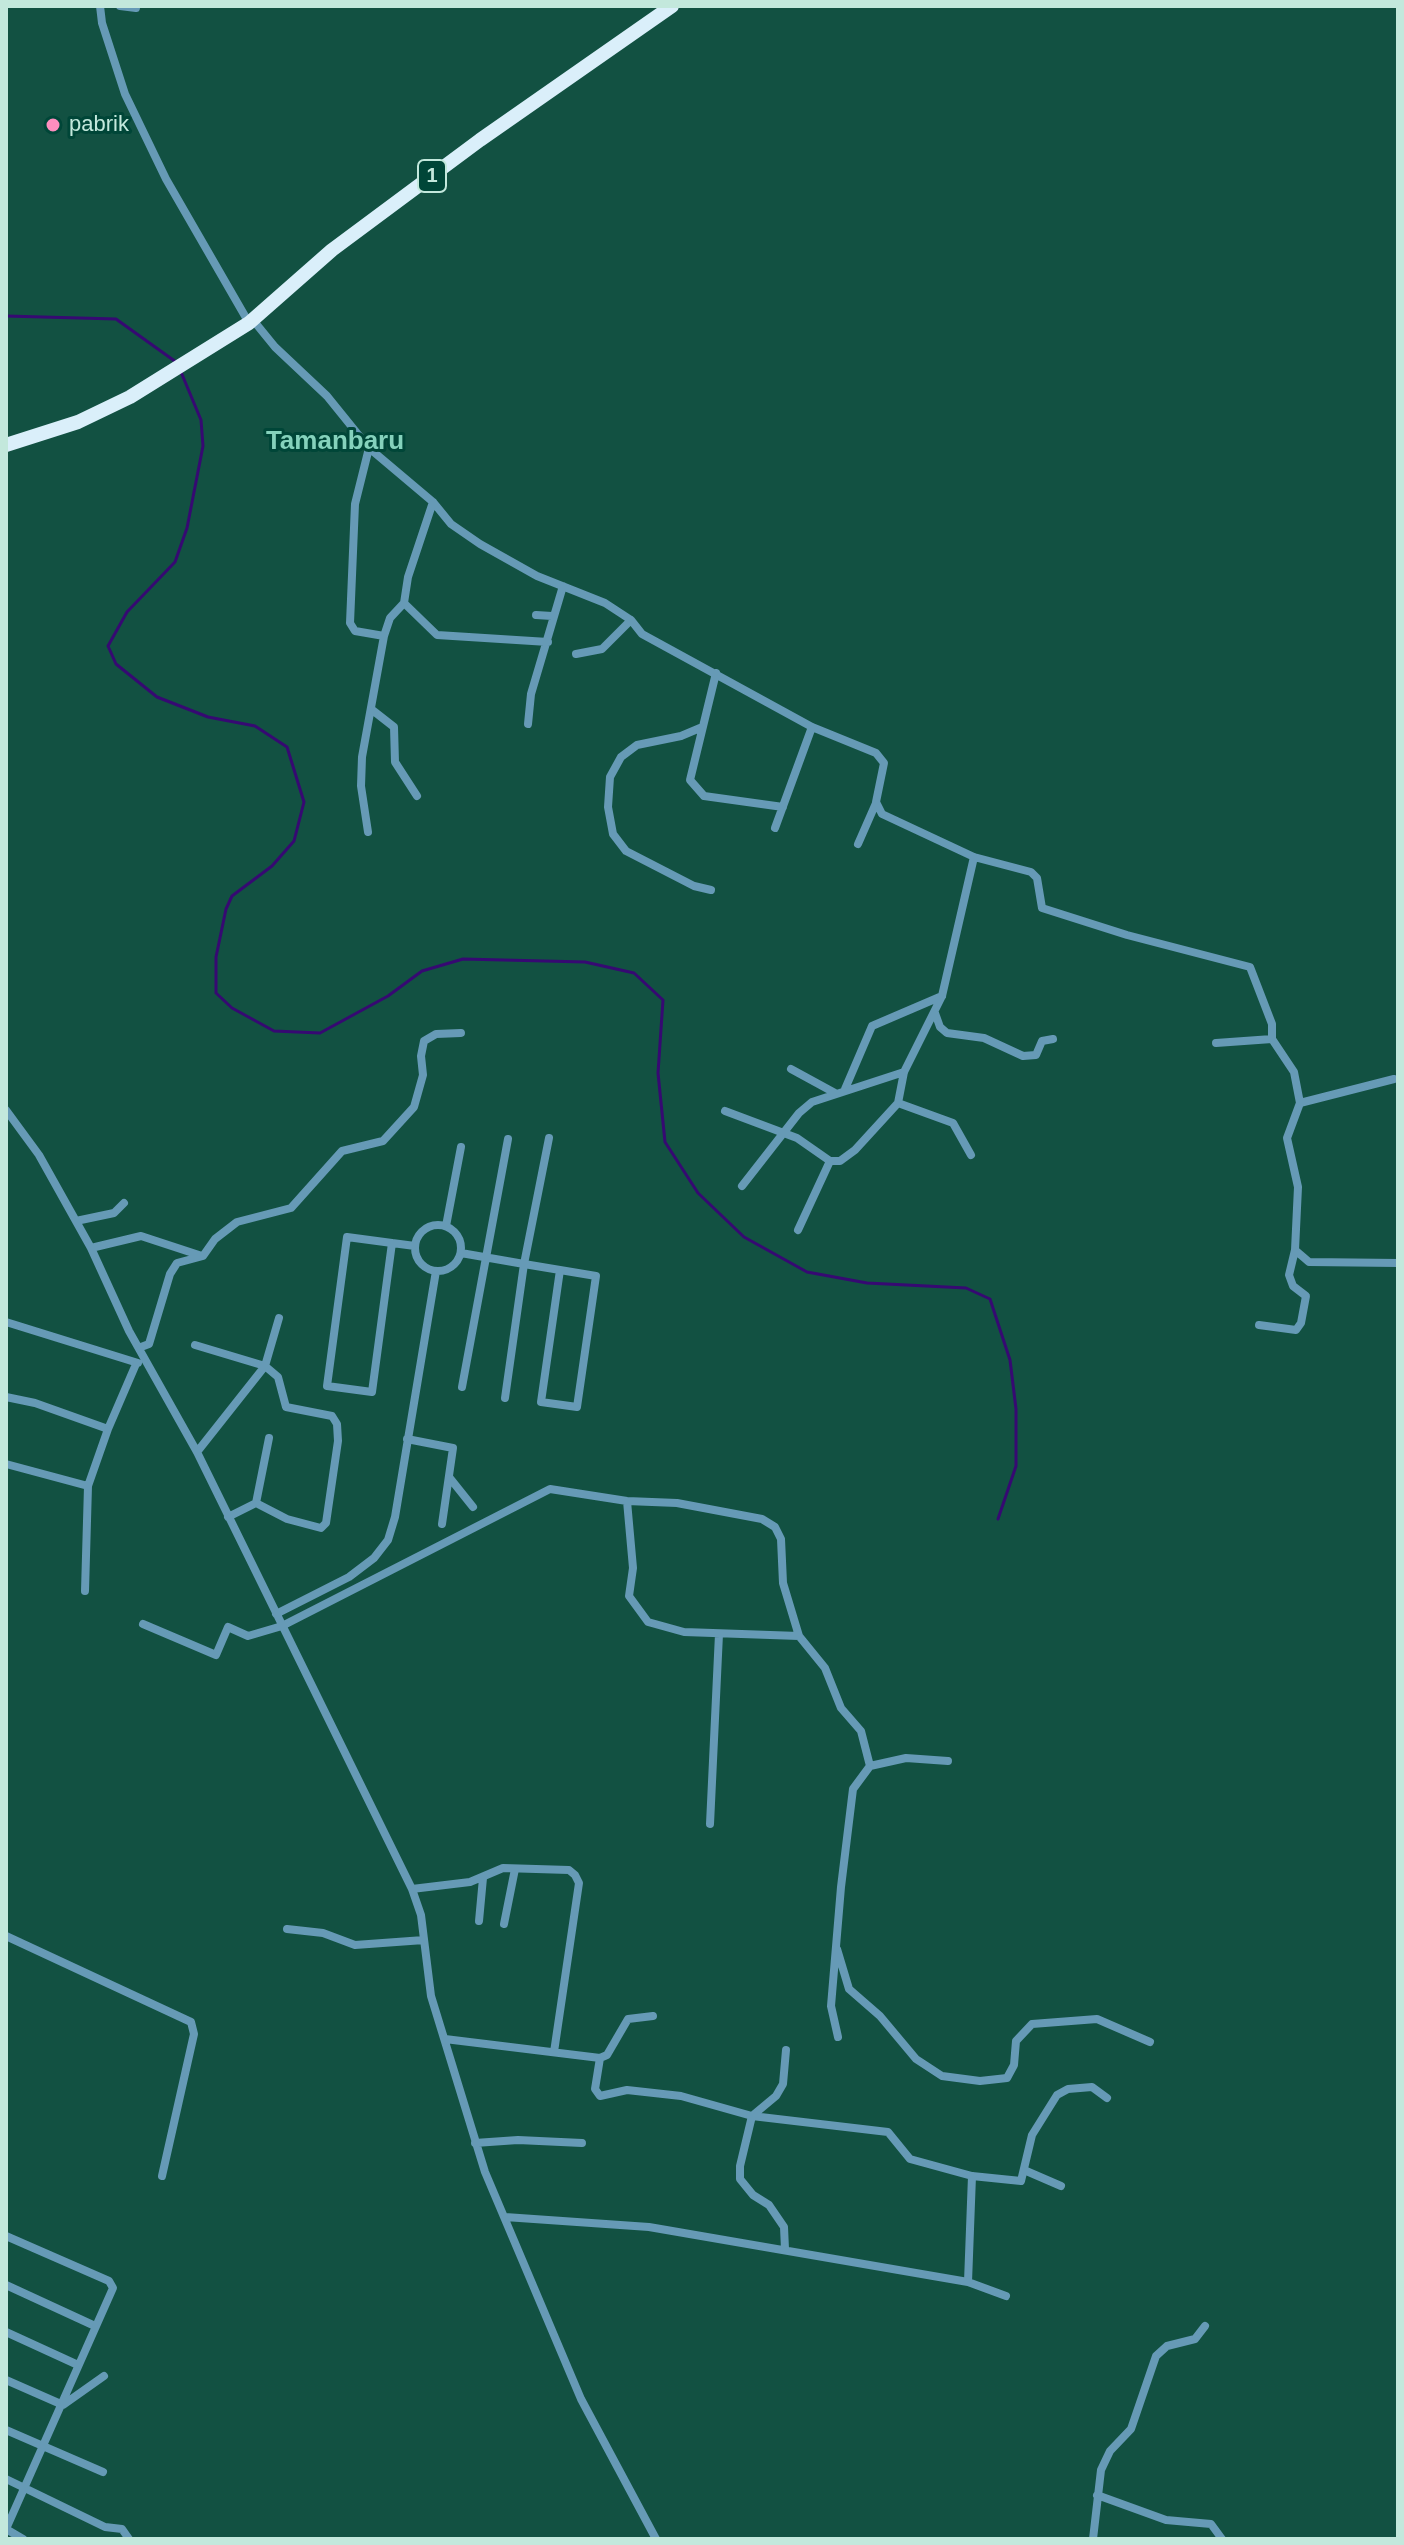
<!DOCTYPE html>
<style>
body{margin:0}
#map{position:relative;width:1404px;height:2545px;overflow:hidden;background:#125142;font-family:Helvetica,sans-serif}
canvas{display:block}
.frame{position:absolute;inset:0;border:8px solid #c3e8dc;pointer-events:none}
</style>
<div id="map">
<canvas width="1404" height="2545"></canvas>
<div class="frame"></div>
</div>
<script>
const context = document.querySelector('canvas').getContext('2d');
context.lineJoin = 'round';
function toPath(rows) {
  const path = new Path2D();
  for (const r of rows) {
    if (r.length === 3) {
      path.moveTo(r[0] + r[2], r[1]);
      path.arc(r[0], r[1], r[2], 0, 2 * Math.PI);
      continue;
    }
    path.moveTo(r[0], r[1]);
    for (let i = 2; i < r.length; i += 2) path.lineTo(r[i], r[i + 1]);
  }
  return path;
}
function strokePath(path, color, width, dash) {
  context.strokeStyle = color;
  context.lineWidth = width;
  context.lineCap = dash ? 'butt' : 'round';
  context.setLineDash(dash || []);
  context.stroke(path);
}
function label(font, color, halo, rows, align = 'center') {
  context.font = font + ' Helvetica,sans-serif';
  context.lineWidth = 6;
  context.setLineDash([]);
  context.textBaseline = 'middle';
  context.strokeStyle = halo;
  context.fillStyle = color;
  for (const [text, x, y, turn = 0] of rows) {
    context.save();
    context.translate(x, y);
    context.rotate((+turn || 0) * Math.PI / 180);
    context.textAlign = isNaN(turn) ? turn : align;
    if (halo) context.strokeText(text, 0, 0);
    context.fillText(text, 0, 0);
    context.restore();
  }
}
const stream = toPath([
 [6,316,116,319,176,362],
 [181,372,201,420,203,446,187,528,175,562,127,612,108,646,116,664,157,697,208,717,255,726,287,747,304,802,294,841,272,866,232,896,226,909,216,957,216,993,232,1008,274,1031,320,1033,388,996,422,971,463,959,585,962,634,973,663,1000,658,1073,665,1142,698,1193,744,1237,807,1272,867,1283,966,1288,990,1299,1010,1360,1016,1409,1016,1466,998,1519]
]);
const minor = toPath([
 [100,6,102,23,125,94,166,179,249,323],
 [120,6,136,8],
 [253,320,275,347,327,396,369,448,433,502,451,524,480,544,537,576,605,603,631,620,642,634,812,727,876,753,884,763,876,802,882,814,974,857,1031,872,1037,878,1042,908,1127,935,1250,967,1272,1024,1272,1039,1294,1072,1300,1103,1287,1138,1298,1187,1295,1250,1309,1262,1398,1263],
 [369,448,355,504,350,623,355,631,384,636],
 [404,603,437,635,548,642],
 [536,615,552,616],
 [576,654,602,649,631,620],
 [716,673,690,780,704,796,783,807],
 [371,709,394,727,395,762,417,796],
 [528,724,531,694,563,586],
 [700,728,681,736,637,745,621,757,610,777,608,807,613,834,626,851,694,886,711,890],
 [775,828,812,727],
 [368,832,361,786,362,757,384,636,390,618,404,603,408,577,433,502],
 [858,844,876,803],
 [935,1013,940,1027,947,1033,984,1038,1023,1056,1036,1055,1042,1041,1053,1039],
 [1216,1043,1272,1039],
 [791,1069,835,1093],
 [845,1089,872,1026,942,996],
 [898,1103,953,1123,971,1155],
 [1300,1103,1394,1079],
 [6,1110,39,1155,91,1248,129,1331,197,1452,412,1889,421,1915,431,1996,485,2172,581,2399,656,2539],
 [725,1111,797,1138,830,1161,840,1161,855,1150,898,1103,904,1072,942,996,974,857],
 [742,1186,799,1113,812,1102,904,1072],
 [76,1221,114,1213,124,1203],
 [438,1248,23],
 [446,1226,461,1147],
 [798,1230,830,1161],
 [392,1243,372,1392,327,1386,347,1237,392,1243,415,1246],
 [91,1248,141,1236,202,1256],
 [461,1253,524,1264,596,1276,577,1407,541,1402,560,1270],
 [6,1322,138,1363],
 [1259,1325,1296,1330,1301,1323,1306,1296,1293,1286,1289,1275,1295,1250],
 [195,1345,265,1366,278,1377,286,1407,332,1416,337,1424,338,1441,326,1523,321,1528,287,1519,256,1503,228,1517],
 [141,1347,149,1344,170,1274,177,1263,203,1256,215,1239,237,1222,291,1208,342,1151,383,1141,414,1107,423,1075,421,1056,424,1041,436,1034,461,1033],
 [462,1387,508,1139],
 [6,1397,35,1403,108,1429],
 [505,1398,524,1264,549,1138],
 [407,1439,453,1448,442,1524],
 [197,1452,265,1366,279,1318],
 [6,1464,88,1486],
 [449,1477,473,1507],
 [627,1501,633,1568,629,1596,648,1622,684,1632,799,1636],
 [256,1503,269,1438],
 [85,1591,88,1486,108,1429,136,1364],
 [276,1614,349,1577,374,1558,388,1540,395,1517,436,1271],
 [143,1624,216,1655,228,1627,248,1636,282,1626,550,1489,627,1501,677,1503,762,1519,775,1527,781,1539,783,1583,799,1636,825,1668,841,1708,861,1731,870,1766,853,1789,841,1887,831,2006,838,2037],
 [870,1766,906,1758,948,1761],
 [710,1824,719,1634],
 [412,1889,470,1882,503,1868,569,1870,575,1875,579,1883,554,2052],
 [479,1921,483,1878],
 [504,1924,515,1869],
 [287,1929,323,1933,355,1945,424,1940],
 [6,1936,191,2022,194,2034,162,2176],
 [837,1949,849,1989,880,2016,916,2059,942,2076,980,2081,1007,2078,1014,2065,1016,2041,1032,2024,1097,2019,1150,2042],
 [445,2039,600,2058,607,2055,628,2019,653,2016],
 [600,2058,595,2089,600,2096,627,2090,681,2096,752,2116,888,2132,910,2159,972,2176,1021,2181,1032,2135,1057,2095,1068,2089,1092,2087,1107,2098],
 [475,2143,518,2140,582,2143],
 [1024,2170,1061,2186],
 [505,2217,649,2227,968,2282,1006,2296],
 [6,2236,109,2281,113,2288,6,2529],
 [785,2249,784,2227,769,2205,753,2195,740,2179,740,2166,752,2116,776,2096,783,2084,786,2050],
 [968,2282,972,2176],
 [6,2285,95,2326],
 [6,2332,78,2365],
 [6,2380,63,2405,104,2376],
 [6,2430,103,2472],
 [6,2479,105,2527,122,2529,129,2539],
 [1097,2495,1166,2520,1211,2524,1222,2539],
 [6,2529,23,2539],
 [1093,2539,1101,2470,1110,2451,1131,2429,1156,2356,1167,2346,1195,2339,1205,2326]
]);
const trunk = toPath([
 [6,445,78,422,130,397,249,323,332,250,480,140,672,6]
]);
const markers = [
 [53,125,8,"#fd8ebe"]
];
const shields = [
 [432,176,28]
];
const shieldNames = [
 ["1",432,176]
];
const poiNames = [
 ["pabrik",69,125]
];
const quarterNames = [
 ["Tamanbaru",335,442]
];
strokePath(stream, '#360972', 3);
strokePath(minor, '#669ab6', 8);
strokePath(trunk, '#daeffa', 14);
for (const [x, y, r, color] of markers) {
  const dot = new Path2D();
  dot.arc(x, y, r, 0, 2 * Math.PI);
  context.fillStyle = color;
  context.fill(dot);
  strokePath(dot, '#004638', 3);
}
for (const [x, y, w] of shields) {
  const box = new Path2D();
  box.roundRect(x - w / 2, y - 16, w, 32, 6);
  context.fillStyle = '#004638';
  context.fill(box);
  strokePath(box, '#c3e8dc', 2);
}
label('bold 20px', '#c3e8dc', null, shieldNames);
label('22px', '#c3e8dc', '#004638', poiNames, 'left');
label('bold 26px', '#85d2bc', '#004638', quarterNames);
</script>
